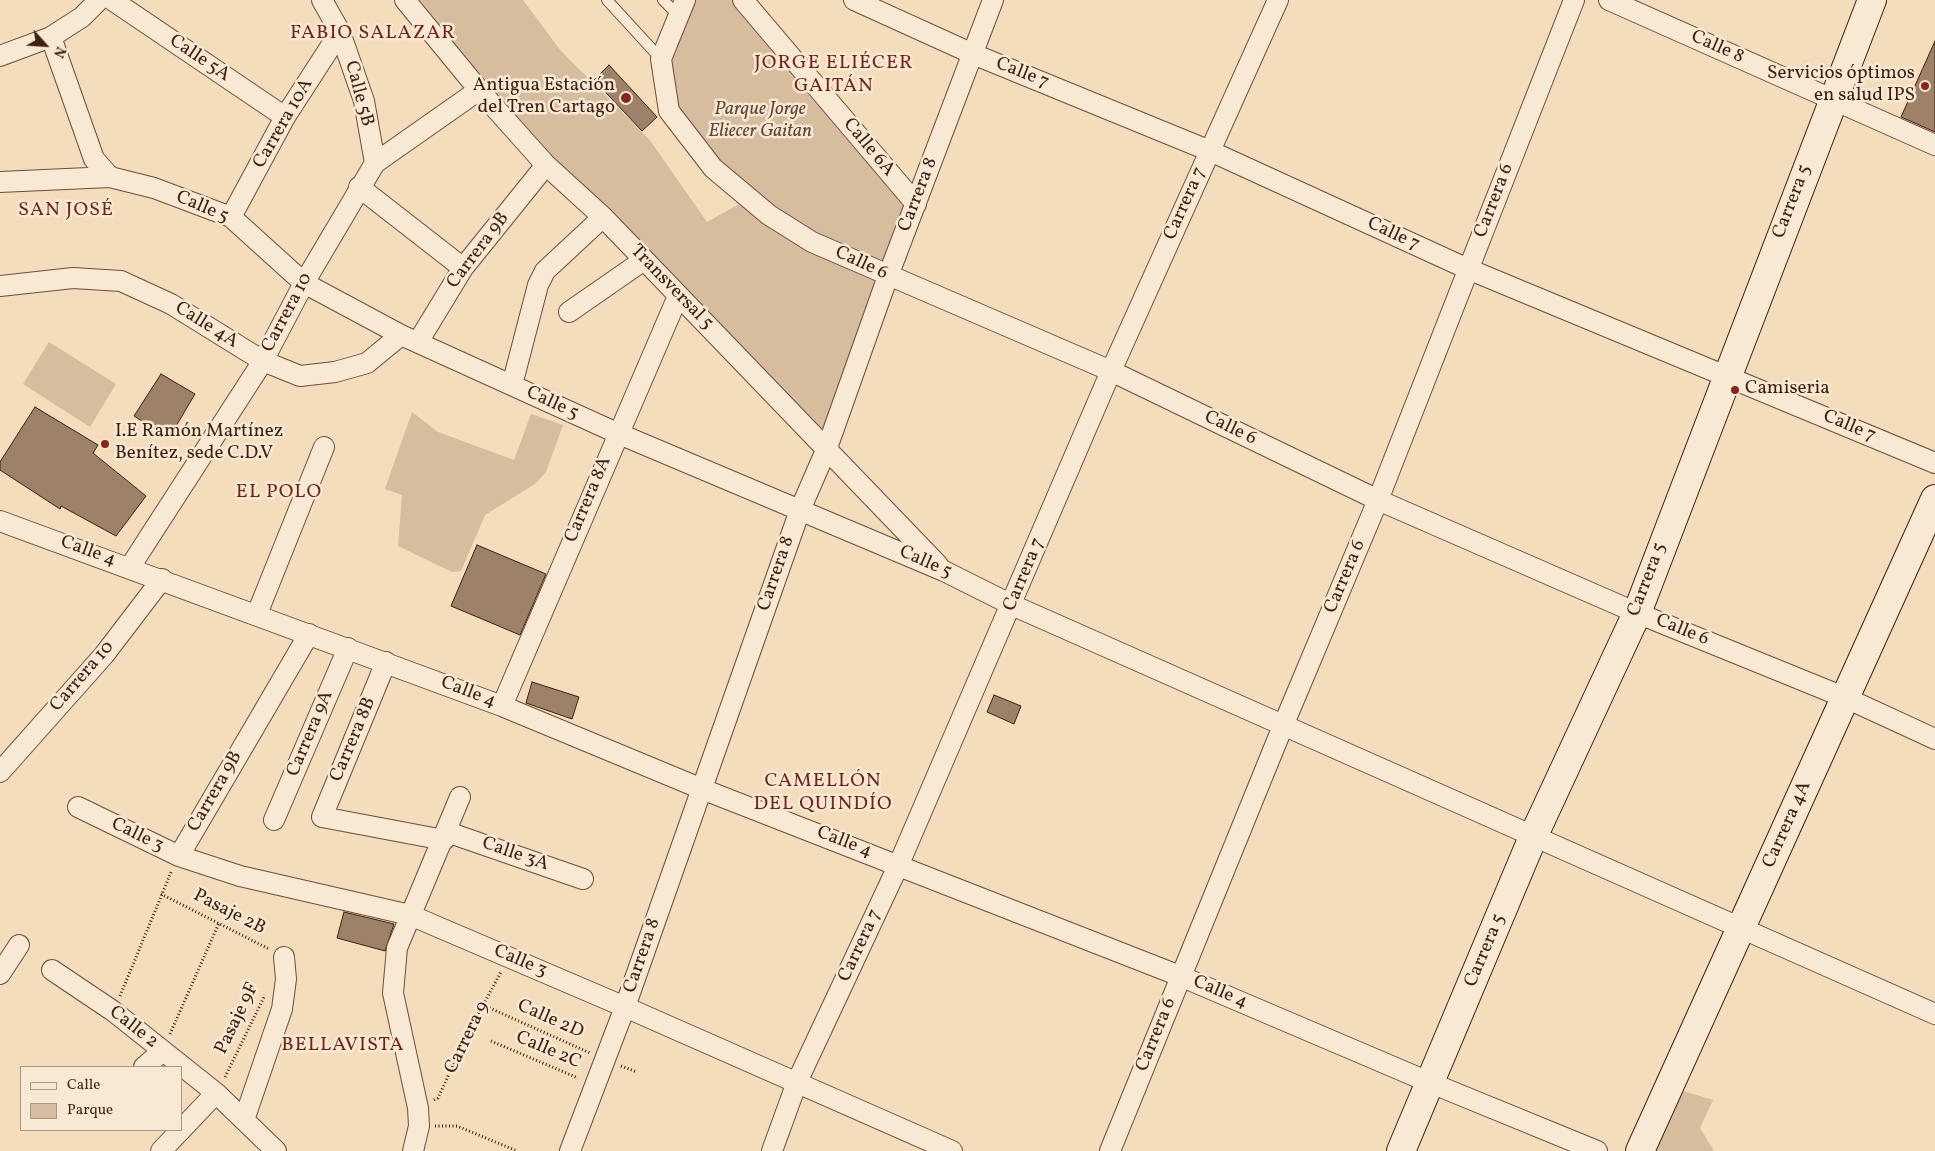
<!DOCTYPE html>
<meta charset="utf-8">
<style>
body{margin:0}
#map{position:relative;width:1935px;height:1151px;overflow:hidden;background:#f3ddbb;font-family:Vollkorn,serif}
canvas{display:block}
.legend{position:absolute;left:20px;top:1066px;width:162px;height:65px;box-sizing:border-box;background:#f7e9d3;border:1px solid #ae9885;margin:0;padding:6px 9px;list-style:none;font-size:15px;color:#401f10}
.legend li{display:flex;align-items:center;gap:10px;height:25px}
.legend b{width:25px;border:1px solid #ae9885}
.north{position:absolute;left:20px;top:20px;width:50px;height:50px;-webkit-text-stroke:4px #f7e9d3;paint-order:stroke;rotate:116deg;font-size:14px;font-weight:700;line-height:20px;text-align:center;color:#401f10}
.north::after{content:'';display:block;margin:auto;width:18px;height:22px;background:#401f10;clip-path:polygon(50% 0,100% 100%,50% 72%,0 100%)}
</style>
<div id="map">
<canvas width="1935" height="1151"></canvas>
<ul class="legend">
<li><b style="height:6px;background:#f7e9d3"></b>Calle</li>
<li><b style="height:14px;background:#d5bd9e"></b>Parque</li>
</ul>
<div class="north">N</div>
</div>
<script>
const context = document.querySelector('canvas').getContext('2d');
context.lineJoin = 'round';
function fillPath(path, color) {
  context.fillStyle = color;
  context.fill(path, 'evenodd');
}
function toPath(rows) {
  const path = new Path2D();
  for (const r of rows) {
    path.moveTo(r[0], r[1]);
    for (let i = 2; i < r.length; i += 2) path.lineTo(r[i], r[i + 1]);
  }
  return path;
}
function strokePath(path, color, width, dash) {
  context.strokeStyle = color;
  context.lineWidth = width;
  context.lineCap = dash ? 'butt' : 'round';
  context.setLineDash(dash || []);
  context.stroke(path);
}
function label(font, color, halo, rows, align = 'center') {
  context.font = font + ' Vollkorn,serif';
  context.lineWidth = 5;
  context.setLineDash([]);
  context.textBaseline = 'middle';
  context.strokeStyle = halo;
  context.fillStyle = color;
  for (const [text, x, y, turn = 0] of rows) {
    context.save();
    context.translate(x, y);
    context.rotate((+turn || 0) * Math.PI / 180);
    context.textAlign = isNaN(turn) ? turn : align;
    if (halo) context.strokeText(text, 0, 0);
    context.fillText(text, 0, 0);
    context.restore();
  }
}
const green = toPath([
 [405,0,523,0,561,51,649,139,707,222,748,199,669,111,661,59,685,0,743,0,916,204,823,443,678,296],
 [49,342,116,384,90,427,23,384],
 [412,412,438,432,514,460,531,414,563,425,546,472,535,484,485,515,461,571,452,572,398,546,402,495,385,489],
 [1677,1089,1713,1100,1700,1128,1714,1151,1645,1151]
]);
const building = toPath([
 [1935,41,1935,132,1901,117,1935,41],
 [609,65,657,117,642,131,594,80,609,65],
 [161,374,195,394,169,438,134,416,161,374],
 [35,407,98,445,93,453,146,496,116,536,61,506,60,509,0,470,0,462,35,407],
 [477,545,546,574,520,635,451,606,477,545],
 [532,682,579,697,572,719,526,703,532,682],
 [994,695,1021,706,1014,724,987,712,994,695],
 [344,912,394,924,385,951,337,938,344,912]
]);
const path = toPath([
 [161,894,269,949],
 [120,996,172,870],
 [483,1005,590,1053],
 [170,1034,219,923],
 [491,1041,578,1078],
 [621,1066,637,1072],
 [225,1077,265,995],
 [434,1100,438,1098,468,1033,501,972],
 [435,1126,457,1126,517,1151]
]);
const lane = toPath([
 [607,0,661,59],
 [663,0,679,16]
]);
const street = toPath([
 [112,0,285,117],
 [322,0,340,32,364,101,375,163],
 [405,0,479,90,546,165,603,217,938,565],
 [685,0,661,59,669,111,713,168,769,215,812,242,1111,371,1378,500,1637,613,1846,698,1935,739],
 [743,0,916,204],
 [854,0,973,54,1210,151,1468,269,1935,463],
 [1609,0,1935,145],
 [51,37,94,159,110,177,154,188,231,217,304,283,401,335,617,433,944,571,1012,605,1935,1014],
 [0,56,51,37,82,17,99,0],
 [0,182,110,177],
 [359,187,463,268],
 [231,217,285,117,340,32],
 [0,286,73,278,121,281,171,304,263,361,300,376,335,372,367,363,401,335],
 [569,312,644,260],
 [418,342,463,268,546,165],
 [512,385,538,285,545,271,603,217],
 [0,521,502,706,702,789,1180,976,1431,1083,1597,1151],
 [130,567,263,361,304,283,375,163,479,90],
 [257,614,324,447],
 [386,662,322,817,444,840],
 [502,706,678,296],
 [0,772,104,655,162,579],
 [78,807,179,856,240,876,410,915,625,1007,952,1151],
 [274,820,348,648],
 [447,832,583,879],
 [179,856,309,634],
 [52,970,113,1011,216,1093,276,1151],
 [0,974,19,945],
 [144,1067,163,1051],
 [244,1120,282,1009,286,979,284,957],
 [161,1151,216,1093],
 [413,1151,419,1126,418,1108,393,993,397,948,460,797],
 [570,1151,625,1007,800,510,827,448,888,276,993,0],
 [772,1151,797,1082,899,864,1111,371,1278,0],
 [1110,1151,1283,726,1378,500,1574,0]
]);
const secondary = toPath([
 [1401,1151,1533,837,1637,613,1872,0],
 [1640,1151,1935,499]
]);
const markers = [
 [1925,86,5,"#8f2418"],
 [626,98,6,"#8f2418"],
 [1735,390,5,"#8f2418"],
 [105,444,5,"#8f2418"]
];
const streetNames = [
 ["Calle 8",1717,48,24],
 ["Calle 5A",199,59,34],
 ["Calle 7",1022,74,22],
 ["Calle 5B",358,94,75],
 ["Carrera 10A",284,124,-60],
 ["Calle 6A",868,148,50],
 ["Carrera 8",919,195,-69],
 ["Carrera 6",1495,201,-69],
 ["Carrera 5",1793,202,-69],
 ["Carrera 7",1186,204,-66],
 ["Calle 5",202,208,23],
 ["Calle 7",1393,235,25],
 ["Carrera 9B",479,251,-53],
 ["Calle 6",861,264,25],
 ["Transversal 5",671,288,46],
 ["Carrera 10",288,313,-62],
 ["Calle 4A",206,326,32],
 ["Calle 5",552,404,25],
 ["Calle 7",1849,427,23],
 ["Calle 6",1230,429,26],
 ["Carrera 8A",589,500,-67],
 ["Calle 4",88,552,20],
 ["Calle 5",925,563,24],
 ["Carrera 8",777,574,-71],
 ["Carrera 7",1025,575,-67],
 ["Carrera 6",1346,577,-67],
 ["Carrera 5",1648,580,-69],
 ["Calle 6",1682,631,22],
 ["Carrera 10",83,677,-49],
 ["Calle 4",468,693,21],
 ["Carrera 9A",311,734,-67],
 ["Carrera 8B",354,740,-67],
 ["Carrera 9B",216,792,-60],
 ["Carrera 4A",1788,825,-66],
 ["Calle 3",137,836,26],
 ["Calle 4",844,843,21],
 ["Calle 3A",515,855,19],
 ["Pasaje 2B",229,913,27],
 ["Carrera 7",861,946,-65],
 ["Carrera 5",1486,951,-67],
 ["Carrera 8",643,956,-71],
 ["Calle 3",520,962,23],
 ["Calle 4",1220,993,23],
 ["Pasaje 9F",238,1019,-64],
 ["Calle 2D",550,1020,24],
 ["Calle 2",133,1028,38],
 ["Carrera 6",1157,1035,-68],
 ["Carrera 9",468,1038,-64],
 ["Calle 2C",548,1051,23]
];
const poiNames = [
 ["Servicios óptimos",1915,75],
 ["en salud IPS",1915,97],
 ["Antigua Estación",615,87],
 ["del Tren Cartago",615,109],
 ["Camiseria",1745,390,"left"],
 ["I.E Ramón Martínez",115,433,"left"],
 ["Benítez, sede C.D.V",115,455,"left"]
];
const parkNames = [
 ["Parque Jorge",760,111],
 ["Eliecer Gaitan",760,133]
];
const neighbourhoodNames = [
 ["FABIO SALAZAR",373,34],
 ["JORGE ELIÉCER",834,64],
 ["GAITÁN",834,87],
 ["SAN JOSÉ",66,211],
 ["EL POLO",279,493],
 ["CAMELLÓN",823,782],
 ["DEL QUINDÍO",823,805],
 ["BELLAVISTA",343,1046]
];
fillPath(green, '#d5bd9e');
fillPath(building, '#9d8269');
strokePath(building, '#401f10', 1);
strokePath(lane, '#6d4e3b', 12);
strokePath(street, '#6d4e3b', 22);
strokePath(secondary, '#401f10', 30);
strokePath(path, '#401f10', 3, [1, 2.5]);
strokePath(lane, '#f7e9d3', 10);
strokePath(street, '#f7e9d3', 20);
strokePath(secondary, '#f7e9d3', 28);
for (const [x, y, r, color] of markers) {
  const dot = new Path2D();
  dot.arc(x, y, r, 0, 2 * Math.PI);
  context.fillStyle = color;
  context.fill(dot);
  strokePath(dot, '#f7e9d3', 2);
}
label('19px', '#401f10', '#f7e9d3', streetNames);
label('19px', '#401f10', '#f7e9d3', poiNames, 'right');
label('italic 19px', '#654634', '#f7e9d3', parkNames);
context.letterSpacing = '1px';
label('20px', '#7a1f14', '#f7e9d3', neighbourhoodNames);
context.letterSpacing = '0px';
</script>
